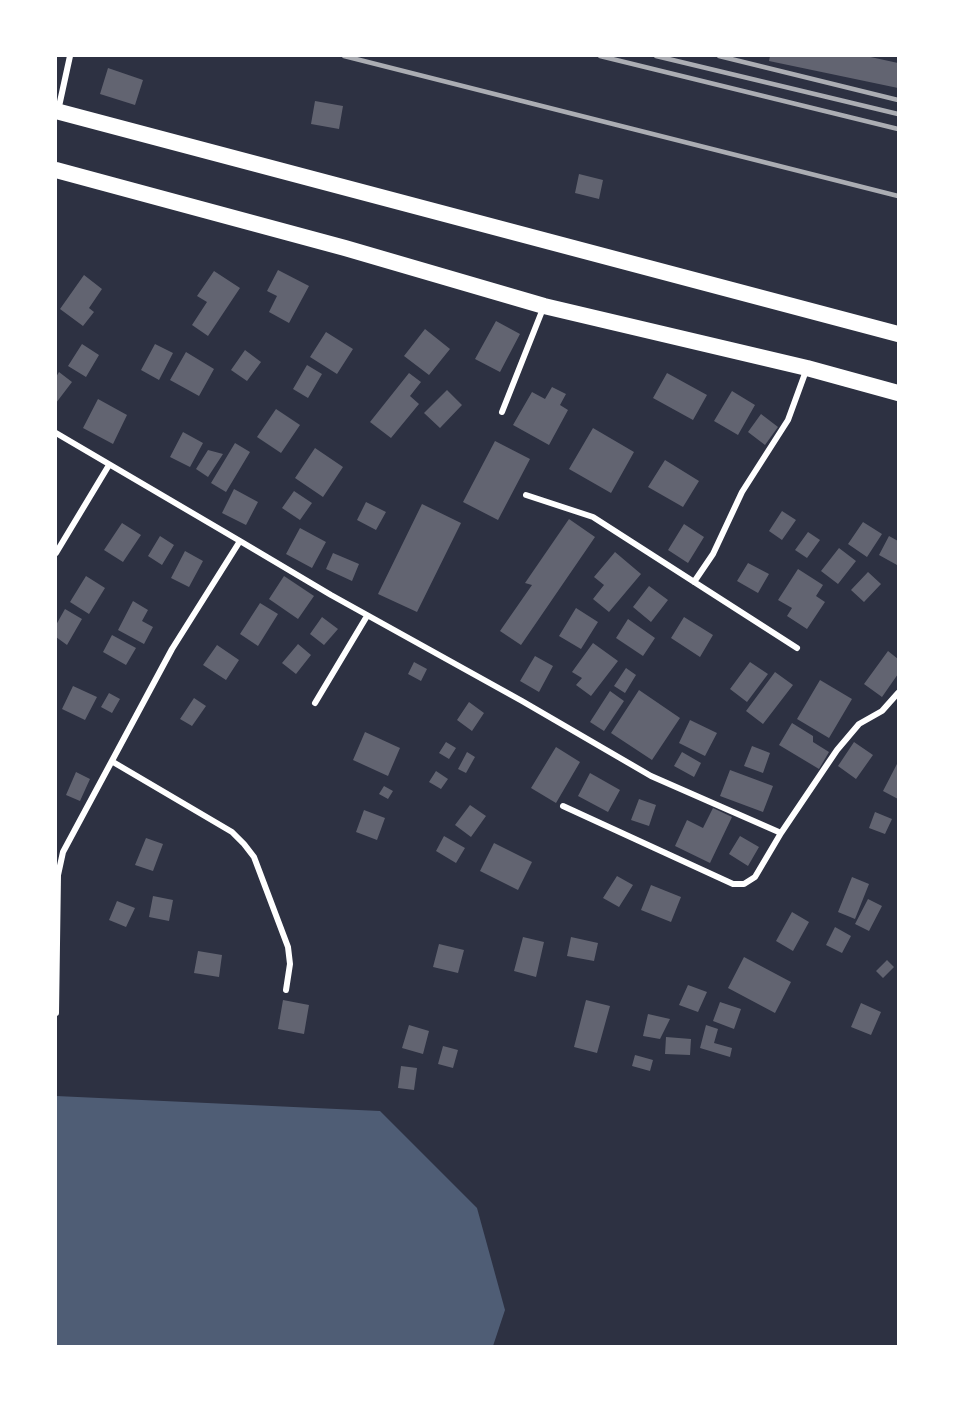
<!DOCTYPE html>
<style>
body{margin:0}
#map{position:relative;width:954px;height:1402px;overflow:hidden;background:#2d3142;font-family:"Sofia Sans Condensed",sans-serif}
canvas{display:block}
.frame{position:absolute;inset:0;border:57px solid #fff;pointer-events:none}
</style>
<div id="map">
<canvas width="954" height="1402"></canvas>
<div class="frame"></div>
</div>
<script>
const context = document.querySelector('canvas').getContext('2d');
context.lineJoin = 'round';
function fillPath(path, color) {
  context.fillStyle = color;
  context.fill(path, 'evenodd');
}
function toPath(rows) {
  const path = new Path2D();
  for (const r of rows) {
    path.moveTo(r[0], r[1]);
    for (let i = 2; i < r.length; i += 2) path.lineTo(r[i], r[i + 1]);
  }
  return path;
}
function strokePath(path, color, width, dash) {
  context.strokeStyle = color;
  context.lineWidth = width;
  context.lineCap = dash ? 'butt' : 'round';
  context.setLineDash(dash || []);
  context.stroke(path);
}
const water = toPath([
 [56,1096,380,1111,477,1208,505,1310,493,1346,56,1346]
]);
const building = toPath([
 [770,56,866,56,898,63,898,88,769,61],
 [108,68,143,80,135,105,100,94],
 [315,101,343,106,339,129,311,124],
 [579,174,603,180,599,199,575,193],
 [278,270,309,286,289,323,269,312,277,296,267,291],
 [214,271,240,288,208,336,192,325,207,302,197,296],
 [84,275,102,289,89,308,94,312,83,326,60,309],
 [496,321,520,334,500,372,475,359],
 [425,329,450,349,429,375,404,356],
 [326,332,353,349,337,374,310,357],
 [82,344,99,355,86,377,68,366],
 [155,344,173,353,159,380,141,370],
 [245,350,261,362,247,381,231,370],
 [186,352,214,369,199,396,170,380],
 [307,365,322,374,308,398,293,389],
 [59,372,72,382,56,403,56,377],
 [409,373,421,382,410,396,419,404,391,438,370,422],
 [667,373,707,395,693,420,653,398],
 [552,387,566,394,560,405,568,410,549,445,513,425,532,392,545,399],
 [447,390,462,405,440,428,424,413],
 [732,391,755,405,738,435,714,421],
 [98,399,127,415,113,444,83,428],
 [276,409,300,425,281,453,257,437],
 [761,414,778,427,765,445,748,432],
 [593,428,634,452,611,493,569,469],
 [183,432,203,443,190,467,170,457],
 [495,441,530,459,498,520,463,502],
 [235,443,250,452,226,492,211,483],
 [315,448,343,467,323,497,295,478],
 [208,450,223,454,208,477,196,469],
 [665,460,699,481,683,507,648,487],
 [234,489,258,502,246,525,222,513],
 [294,491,312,503,300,520,282,508],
 [366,502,386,512,376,530,357,520],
 [422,504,461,523,417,612,378,594],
 [782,511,796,520,782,540,769,531],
 [569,519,595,537,521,645,500,631,532,585,525,583],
 [863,522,882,534,867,557,848,544],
 [122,523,141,535,123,562,104,550],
 [684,524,704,537,688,563,668,550],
 [300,528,326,542,312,568,286,554],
 [808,532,820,540,807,558,795,550],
 [160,536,174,545,162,565,148,556],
 [889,536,898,541,897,565,879,555],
 [839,548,856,561,838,584,821,571],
 [185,551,203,561,189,587,171,578],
 [615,552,641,574,609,612,593,599,604,585,594,577],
 [333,553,359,564,352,581,326,569],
 [748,563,769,574,758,593,737,581],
 [798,569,823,585,816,596,825,602,807,629,787,616,792,608,778,600],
 [868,572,881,584,864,602,851,590],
 [86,576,105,588,89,614,70,602],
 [284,576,314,596,298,619,269,599],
 [649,586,668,600,651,622,633,607],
 [133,601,148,610,142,621,153,627,144,644,118,630],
 [260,603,278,614,258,646,240,634],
 [576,608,598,622,581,649,559,636],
 [65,609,82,619,67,645,56,637,56,625],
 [322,617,338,629,324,645,310,634],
 [684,617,713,635,700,657,671,638],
 [628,619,655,638,643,656,616,638],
 [112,635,136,648,126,665,103,652],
 [593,643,618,661,591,696,576,685,582,678,572,672],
 [298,644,311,655,296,674,282,663],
 [217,645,239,660,226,680,203,665],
 [888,651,898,659,898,674,882,697,864,684],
 [535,656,553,666,539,692,520,681],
 [414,662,427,669,421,681,408,674],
 [750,662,768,674,747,702,730,689],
 [626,668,636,675,625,693,614,686],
 [775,672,793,685,763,724,746,711],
 [820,680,852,699,829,738,797,719],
 [73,686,97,697,85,720,62,709],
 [639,690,680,718,652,760,611,733],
 [610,691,624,701,604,731,590,722],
 [109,693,120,699,112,713,101,707],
 [194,698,206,706,192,726,180,719],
 [469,702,484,713,472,731,457,720],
 [690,720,717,733,705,756,679,743],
 [792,723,813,736,813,742,829,752,819,769,779,745],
 [365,732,400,748,388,776,353,760],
 [446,742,456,748,449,759,439,753],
 [854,742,873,755,856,779,838,766],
 [752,746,770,753,763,773,744,766],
 [556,747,580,762,556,803,531,788],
 [467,752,475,757,466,773,458,769],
 [682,752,701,763,694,777,674,766],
 [898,762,898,799,883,791],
 [730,770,773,786,763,812,720,796],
 [436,771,448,779,441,789,429,782],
 [76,772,90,779,80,801,66,795],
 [590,773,620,790,608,812,578,796],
 [384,786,393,791,388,799,379,794],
 [639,799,656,805,649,826,631,820],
 [470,805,486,816,471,837,455,825],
 [713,808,732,817,710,863,675,846,687,820,703,828],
 [364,810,385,818,377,840,356,832],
 [875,812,892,819,885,834,869,828],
 [444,836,465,848,456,863,436,851],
 [740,836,759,847,748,866,729,854],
 [146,838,163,844,153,871,135,865],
 [494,843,532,862,518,890,480,871],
 [617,876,633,885,619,907,603,898],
 [852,877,869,884,855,919,838,912],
 [651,885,681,897,671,922,641,910],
 [153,896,173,900,169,921,149,917],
 [868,899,882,906,869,931,855,924],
 [117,901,135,908,126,927,109,920],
 [792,912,809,922,793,951,776,941],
 [835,927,851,936,842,953,826,945],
 [523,937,544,942,536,977,514,971],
 [571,937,598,943,594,961,567,956],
 [439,944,464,950,458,973,433,967],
 [198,951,222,955,219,977,194,973],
 [744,957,791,982,775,1013,728,988],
 [887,960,894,967,883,978,876,971],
 [688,985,707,992,698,1012,679,1005],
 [283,1000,309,1005,304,1034,278,1029],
 [586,1000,610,1006,597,1053,574,1047],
 [720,1002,741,1009,734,1029,713,1021],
 [861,1003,881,1012,871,1035,851,1027],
 [648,1014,670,1019,660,1039,643,1036],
 [409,1025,429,1031,423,1054,402,1048],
 [706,1025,718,1029,714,1043,732,1048,730,1057,700,1048],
 [666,1037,691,1039,690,1055,665,1054],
 [443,1046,458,1050,453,1068,438,1064],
 [635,1055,653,1060,650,1071,632,1066],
 [401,1066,417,1068,414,1090,398,1088]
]);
const minor = toPath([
 [58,111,70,56],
 [502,412,544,306],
 [56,433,240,541,172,649,63,852,58,875,56,1013],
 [526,495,593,517,797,648],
 [240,541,331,595,522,701,651,776,781,833,837,750,859,724,882,711,898,693],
 [56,553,109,465],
 [694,582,713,554,742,492,788,420,807,368],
 [315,703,367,616],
 [113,762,232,832,244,844,254,857,288,947,290,964,286,990],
 [563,806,733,884,744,884,755,877,781,833]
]);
const trunk = toPath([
 [56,111,898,334],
 [56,170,345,248,544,306,807,368,898,393]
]);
const rail = toPath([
 [344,56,898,196],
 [600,56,898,129],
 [656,56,898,114],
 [719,56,898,100]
]);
fillPath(water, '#4f5d75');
fillPath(building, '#626471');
strokePath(minor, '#fff', 6);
strokePath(trunk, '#fff', 16);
strokePath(rail, '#abadb3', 4.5);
</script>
